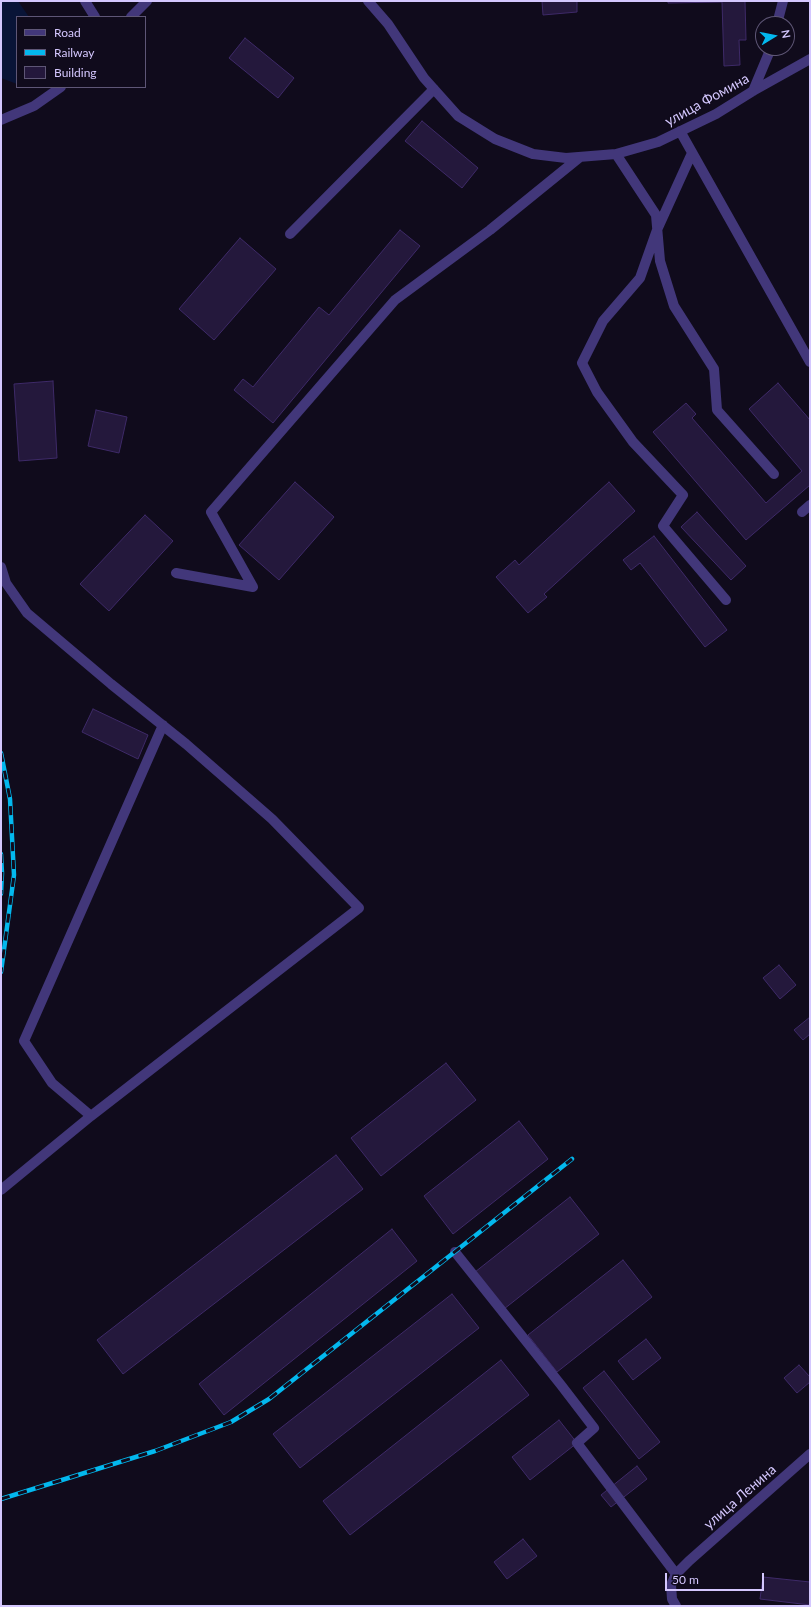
<!DOCTYPE html>
<meta charset="utf-8">
<style>
body{margin:0}
#map{position:relative;width:811px;height:1607px;overflow:hidden;background:#100b1c;font-family:Lato,sans-serif}
canvas{display:block}
.frame{position:absolute;inset:0;border:2px solid #d4c7fe;pointer-events:none}
.legend{position:absolute;left:16px;top:16px;width:130px;height:72px;box-sizing:border-box;background:#100b1c;border:1px solid #5e5676;margin:0;padding:5px 7px;list-style:none;font-size:12px;color:#d4c7fe}
.legend li{display:flex;align-items:center;gap:8px;height:20px}
.legend b{width:20px;border:1px solid #5e5676}
.north{position:absolute;left:755px;top:16px;width:40px;height:40px;box-sizing:border-box;background:#100b1c;border:1px solid #5e5676;border-radius:50%;rotate:80deg;font-size:11px;font-weight:700;line-height:16px;text-align:center;color:#d4c7fe}
.north::after{content:'';display:block;margin:auto;width:14px;height:18px;background:#03b8ee;clip-path:polygon(50% 0,100% 100%,50% 72%,0 100%)}
.scale{position:absolute;left:665px;top:1573px;width:99px;height:18px;box-sizing:border-box;border:2px solid #d4c7fe;border-top:0;padding-left:5px;font-size:12px;line-height:14px;white-space:nowrap;color:#d4c7fe;-webkit-text-stroke:3px #100b1c;paint-order:stroke}
</style>
<div id="map">
<canvas width="811" height="1607"></canvas>
<div class="frame"></div>
<ul class="legend">
<li><b style="height:5px;background:#42377a"></b>Road</li>
<li><b style="height:5px;background:#03b8ee"></b>Railway</li>
<li><b style="height:11px;background:#24183c"></b>Building</li>
</ul>
<div class="north">N</div>
<div class="scale">50 m</div>
</div>
<script>
const context = document.querySelector('canvas').getContext('2d');
context.lineJoin = 'round';
function fillPath(path, color) {
  context.fillStyle = color;
  context.fill(path, 'evenodd');
}
function toPath(rows) {
  const path = new Path2D();
  for (const r of rows) {
    path.moveTo(r[0], r[1]);
    for (let i = 2; i < r.length; i += 2) path.lineTo(r[i], r[i + 1]);
  }
  return path;
}
function strokePath(path, color, width, dash) {
  context.strokeStyle = color;
  context.lineWidth = width;
  context.lineCap = dash ? 'butt' : 'round';
  context.setLineDash(dash || []);
  context.stroke(path);
}
function label(font, color, halo, rows, align = 'center') {
  context.font = font + ' Lato,sans-serif';
  context.lineWidth = 3;
  context.setLineDash([]);
  context.textBaseline = 'middle';
  context.strokeStyle = halo;
  context.fillStyle = color;
  for (const [text, x, y, turn = 0] of rows) {
    context.save();
    context.translate(x, y);
    context.rotate((+turn || 0) * Math.PI / 180);
    context.textAlign = isNaN(turn) ? turn : align;
    if (halo) context.strokeText(text, 0, 0);
    context.fillText(text, 0, 0);
    context.restore();
  }
}
const water = toPath([
 [1,1,18,1,29,17,17,17,17,84,1,78]
]);
const building = toPath([
 [542,1,577,1,577,12,543,15,542,1],
 [668,1,745,1,746,40,739,40,740,65,724,66,722,2,668,3,668,1],
 [245,38,294,78,278,98,229,58,245,38],
 [422,121,478,168,462,188,405,141,422,121],
 [400,230,420,246,273,423,234,390,243,379,253,387,319,307,329,315,400,230],
 [240,238,276,269,214,340,179,309,240,238],
 [53,381,57,458,19,461,14,384,53,381],
 [778,383,810,420,810,485,746,540,653,432,686,403,696,414,692,418,766,503,802,471,749,409,778,383],
 [96,410,127,417,119,453,88,446,96,410],
 [295,482,334,517,279,580,239,545,295,482],
 [609,482,635,511,544,594,547,597,528,613,496,577,515,560,519,565,609,482],
 [697,512,746,566,731,580,681,527,697,512],
 [145,515,173,541,109,611,80,584,145,515],
 [654,536,727,630,705,647,640,563,631,570,623,560,654,536],
 [93,709,148,735,138,759,82,732,93,709],
 [779,965,796,985,780,999,763,978,779,965],
 [810,1017,810,1034,803,1040,794,1030,810,1017],
 [446,1063,476,1100,381,1176,351,1138,446,1063],
 [519,1121,548,1159,453,1234,424,1196,519,1121],
 [336,1155,363,1189,123,1374,97,1340,336,1155],
 [570,1197,599,1234,504,1309,475,1272,570,1197],
 [392,1229,417,1261,224,1415,199,1384,392,1229],
 [623,1260,652,1297,557,1372,528,1335,623,1260],
 [452,1294,479,1328,300,1468,273,1434,452,1294],
 [646,1339,661,1358,633,1380,618,1361,646,1339],
 [501,1360,529,1395,350,1535,323,1501,501,1360],
 [799,1365,810,1377,810,1382,797,1393,784,1378,799,1365],
 [604,1371,660,1442,639,1459,583,1388,604,1371],
 [559,1420,577,1443,530,1480,512,1457,559,1420],
 [637,1466,647,1479,611,1507,601,1495,637,1466],
 [523,1539,537,1556,507,1579,494,1562,523,1539],
 [763,1577,810,1582,810,1605,760,1599,763,1577]
]);
const minor = toPath([
 [85,1,95,17],
 [368,1,388,24,424,78,458,116,495,139,533,154,566,158,616,154,658,142,716,114,753,91,810,59],
 [131,17,147,1],
 [777,24,783,1],
 [753,91,771,48],
 [1,120,34,106,61,87],
 [680,131,810,362],
 [692,153,657,230,640,278,603,321,582,363,597,392,633,442,683,495,663,526,726,600],
 [616,154,656,215,660,261,674,306,714,369,717,410,774,474],
 [290,234,434,89],
 [802,512,810,505],
 [1,567,6,583,27,613,111,684,186,744,272,819,359,908,91,1116,52,1083,24,1041,163,725],
 [176,573,253,587,211,512,395,300,490,230,580,157],
 [1,1190,91,1116],
 [455,1252,561,1385,594,1428,577,1443,676,1574],
 [676,1606,672,1599,671,1585,676,1574,689,1561,810,1454]
]);
const rail = toPath([
 [1,753,10,799,14,875,1,972],
 [1,854,2,873,1,894],
 [1,1499,155,1451,231,1422,269,1399,572,1159]
]);
const streetNames = [
 ["улица Фомина",707,100,-29],
 ["улица Ленина",740,1497,-41]
];
fillPath(water, '#091437');
fillPath(building, '#24183c');
strokePath(building, '#3e2a68', 1);
strokePath(minor, '#42377a', 10);
strokePath(rail, '#03b8ee', 4.5);
strokePath(rail, '#100b1c', 3, [9]);
label('14px', '#d4c7fe', '#100b1c', streetNames);
</script>
